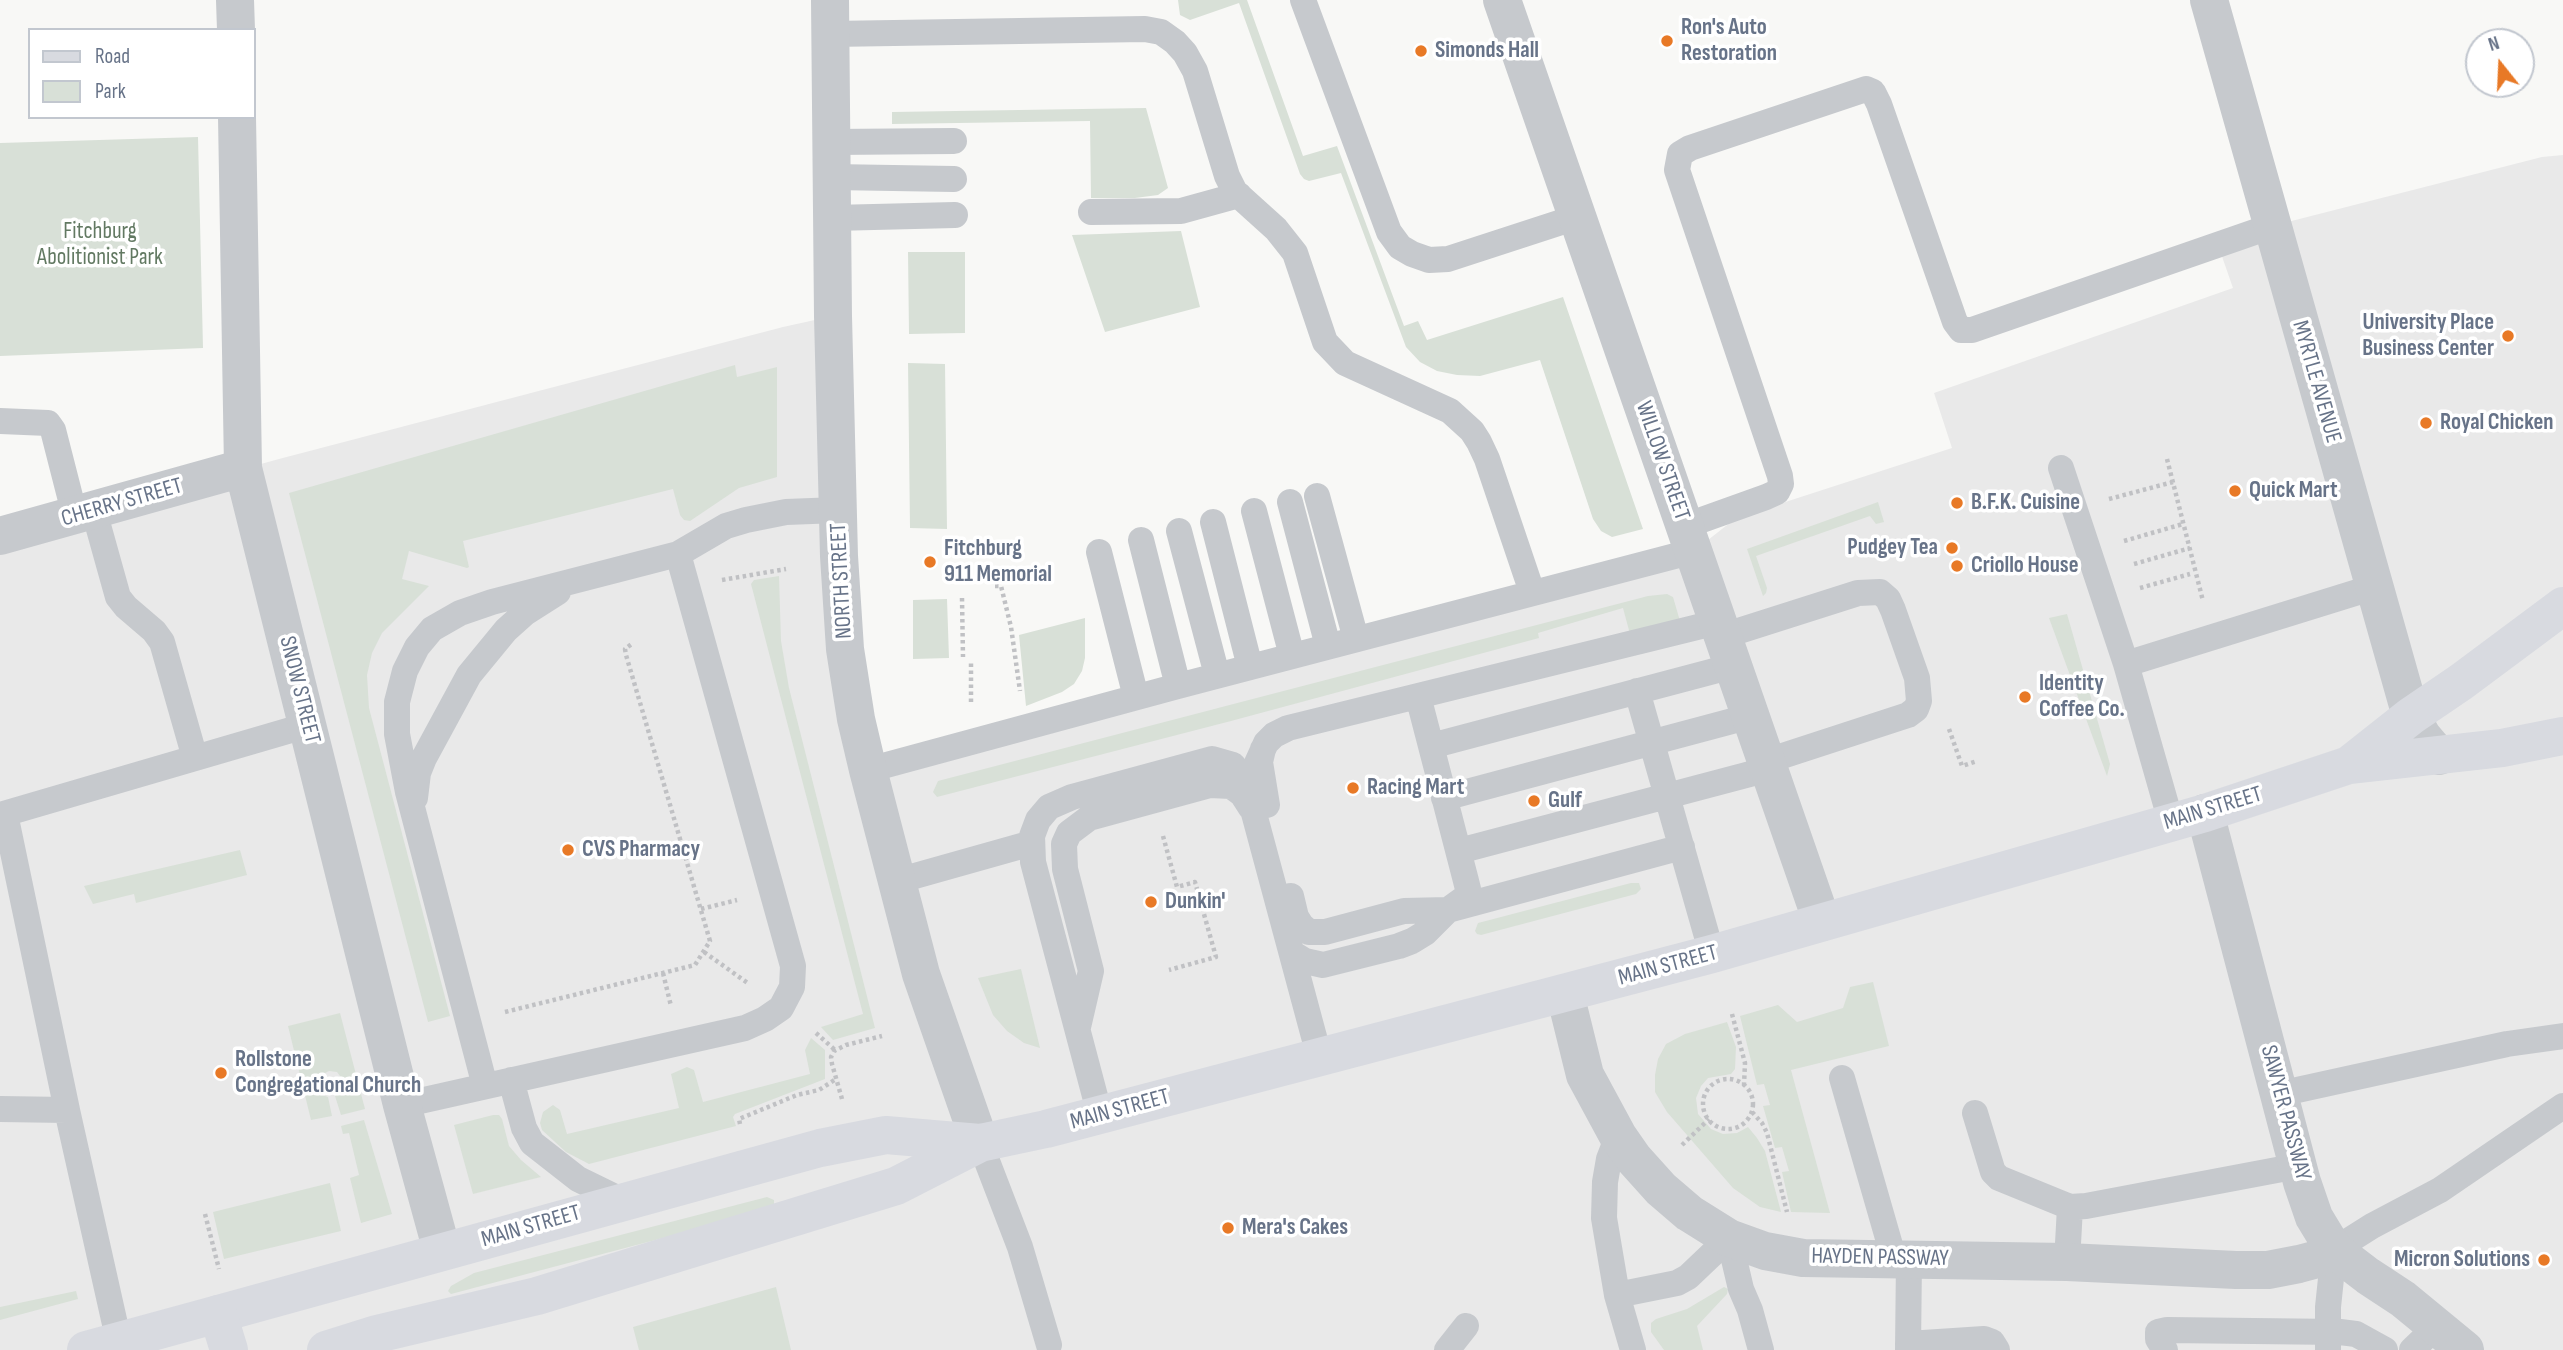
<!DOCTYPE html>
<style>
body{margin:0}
#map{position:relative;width:2563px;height:1350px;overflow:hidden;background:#f8f8f6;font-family:"Sofia Sans Condensed",sans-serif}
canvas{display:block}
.legend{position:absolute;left:28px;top:28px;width:228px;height:91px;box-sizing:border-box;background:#fff;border:2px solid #c2c7cf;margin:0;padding:9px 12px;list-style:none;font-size:21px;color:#677388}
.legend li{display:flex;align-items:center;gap:14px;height:35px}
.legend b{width:35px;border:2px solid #c2c7cf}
.north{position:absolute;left:2465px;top:28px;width:70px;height:70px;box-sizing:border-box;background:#fff;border:2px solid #c2c7cf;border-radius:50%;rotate:342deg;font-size:19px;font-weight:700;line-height:28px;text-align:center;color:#677388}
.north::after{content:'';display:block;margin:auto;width:24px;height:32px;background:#e87926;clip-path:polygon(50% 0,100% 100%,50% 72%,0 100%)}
</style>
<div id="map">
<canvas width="2563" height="1350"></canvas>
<ul class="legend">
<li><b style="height:9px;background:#d8dae0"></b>Road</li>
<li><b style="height:19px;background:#d8e0d7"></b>Park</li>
</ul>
<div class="north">N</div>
</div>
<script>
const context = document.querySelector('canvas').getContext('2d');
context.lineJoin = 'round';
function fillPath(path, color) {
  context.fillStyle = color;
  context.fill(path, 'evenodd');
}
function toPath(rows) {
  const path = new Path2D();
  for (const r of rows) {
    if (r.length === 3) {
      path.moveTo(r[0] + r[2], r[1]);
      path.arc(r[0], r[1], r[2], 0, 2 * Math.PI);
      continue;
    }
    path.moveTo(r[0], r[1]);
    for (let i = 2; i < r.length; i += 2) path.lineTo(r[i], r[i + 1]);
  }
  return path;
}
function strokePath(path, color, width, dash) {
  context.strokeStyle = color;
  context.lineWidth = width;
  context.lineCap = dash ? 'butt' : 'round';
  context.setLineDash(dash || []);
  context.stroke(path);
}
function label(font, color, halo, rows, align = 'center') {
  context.font = font + ' "Sofia Sans Condensed",sans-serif';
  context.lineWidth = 7;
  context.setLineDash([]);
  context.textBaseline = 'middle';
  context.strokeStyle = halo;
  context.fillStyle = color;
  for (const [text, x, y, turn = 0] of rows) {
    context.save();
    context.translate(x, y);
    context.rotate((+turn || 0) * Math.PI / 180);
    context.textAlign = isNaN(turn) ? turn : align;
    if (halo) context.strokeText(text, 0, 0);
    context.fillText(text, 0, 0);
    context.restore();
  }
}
const built = toPath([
 [2563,155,2563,1350,0,1350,0,536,279,459,783,327,833,316,868,769,1694,551,1736,518,1952,448,1934,393,2233,288,2218,245,2272,226,2542,157]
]);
const green = toPath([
 [1178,0,1247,0,1303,156,1337,146,1404,326,1418,321,1427,340,1563,297,1643,529,1612,537,1601,531,1593,519,1540,360,1480,376,1457,375,1437,371,1420,362,1406,347,1341,173,1309,181,1304,179,1300,174,1239,3,1190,20,1180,15],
 [1146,108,1168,188,1158,195,1135,198,1091,198,1090,121,892,124,892,112],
 [198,137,203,348,0,356,0,143],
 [1181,231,1200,307,1105,332,1072,235],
 [908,252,965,252,965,333,909,334],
 [908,363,945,364,947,529,910,528],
 [735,365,737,377,777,367,777,477,739,488,690,521,684,520,680,515,673,489,463,541,469,567,467,568,409,551,402,579,429,586,382,633,372,653,367,675,369,708,450,1016,428,1022,289,493],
 [1878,502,1884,522,1876,524,1870,516,1756,556,1767,588,1766,593,1763,596,1747,549],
 [779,576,781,641,789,688,875,1028,833,1040,821,1027,863,1014,751,584,754,580],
 [1667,594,1673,597,1680,621,1630,634,1623,608,1538,633,1539,638,1231,721,937,797,933,792,938,781,1648,596],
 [947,599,949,658,913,659,913,600],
 [2067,614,2110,764,2107,776,2049,618],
 [1085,618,1085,658,1082,671,1074,684,1062,692,1026,706,1019,635],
 [240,850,247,875,136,903,134,894,93,904,84,886],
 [1631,883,1639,883,1641,889,1636,894,1481,935,1477,934,1475,931,1478,923],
 [1021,969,1040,1048,1024,1043,1007,1031,993,1015,978,978],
 [1873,982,1889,1046,1791,1070,1830,1213,1791,1212,1782,1172,1789,1171,1782,1147,1775,1148,1763,1106,1770,1105,1764,1084,1757,1085,1740,1016,1778,1005,1797,1022,1843,1008,1850,987],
 [340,1013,365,1109,341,1115,335,1096,342,1090,343,1080,337,1072,329,1071,321,1075,317,1084,320,1094,328,1097,332,1116,311,1120,288,1026],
 [1727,1022,1736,1047,1735,1069,1731,1074,1708,1078,1701,1086,1696,1098,1698,1114,1711,1129,1723,1134,1737,1133,1748,1127,1757,1138,1765,1151,1781,1212,1760,1207,1733,1188,1667,1112,1655,1092,1655,1075,1658,1059,1666,1044,1685,1034],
 [811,1038,825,1050,825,1079,735,1114,733,1117,736,1126,589,1164,566,1152,542,1130,540,1123,543,1112,553,1105,560,1110,567,1134,679,1108,671,1074,687,1067,694,1070,703,1102,810,1074,805,1050],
 [493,1115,499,1115,502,1119,509,1146,521,1160,541,1177,473,1194,454,1125],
 [364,1120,392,1214,361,1223,350,1178,359,1175,349,1133,343,1134,341,1126],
 [330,1183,341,1231,224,1259,213,1212],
 [767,1197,774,1200,774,1205,769,1210,451,1294,448,1291,451,1286,474,1273],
 [776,1287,791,1350,639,1350,633,1327],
 [1724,1287,1728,1289,1727,1294,1697,1326,1703,1350,1664,1350,1651,1332,1651,1323,1656,1319,1687,1309],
 [76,1291,78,1299,0,1320,0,1307]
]);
const path = toPath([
 [2167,459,2203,601],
 [2109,499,2173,482],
 [2124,541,2183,524],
 [2134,564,2190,548],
 [722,580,786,569],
 [995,586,1001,586,1011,627,1020,691],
 [2140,588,2190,574],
 [962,598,963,657],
 [971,702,971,661],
 [1949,729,1962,766,1977,761],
 [1163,836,1177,887,1195,882,1216,957,1169,970],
 [701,909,737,900],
 [704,952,749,984],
 [663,973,671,1006],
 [505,1012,695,965,710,941,626,655,625,649,633,643],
 [1732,1014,1745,1063,1744,1085],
 [816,1033,835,1050],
 [1728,1104,25],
 [842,1099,832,1064,831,1057,834,1051,846,1045,882,1036],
 [1752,1112,1762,1123,1767,1133,1787,1212],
 [740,1124,739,1119,797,1095,819,1090,836,1079],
 [1682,1145,1709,1119],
 [205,1214,219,1269]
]);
const service = toPath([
 [1303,0,1389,232,1400,247,1412,254,1429,260,1448,259,1577,217],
 [831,34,1145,29,1161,32,1175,42,1185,53,1195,71,1227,176,1235,192,1276,229,1295,253,1325,342,1345,363,1450,411,1472,431,1479,442,1487,459,1532,592],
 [832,142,954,141],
 [832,177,954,179],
 [1091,212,1181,211,1239,195],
 [833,218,955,215],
 [0,421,48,423,53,430,75,516],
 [2061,468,2126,664,2171,822],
 [1317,496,1356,639],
 [1290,502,1328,646],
 [94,511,118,597,126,607,154,631,162,642,195,758],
 [1254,511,1292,656],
 [1213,522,1250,667],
 [1685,526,1766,497,1777,492,1781,484,1780,476,1677,170,1680,154,1690,148,1866,89,1873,92,1879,104,1955,322,1961,330,1972,330,2272,226],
 [1179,531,1217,675],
 [1141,540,1178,686],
 [1099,552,1136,697],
 [1723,636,1858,593,1880,592,1888,599,1893,610,1917,678,1919,701,1916,709,1908,715,1767,761],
 [2126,664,2374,587],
 [1637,691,1712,954],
 [1431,746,1733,666],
 [1263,749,1260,762,1267,805],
 [1257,763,1266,743,1274,735,1288,728,1718,622],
 [868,770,1178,686,1694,551],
 [415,798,418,773,424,758,469,675,506,630,525,613,558,592],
 [1444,798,1751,716],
 [5,814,67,1110],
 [0,815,308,725],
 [1459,851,1769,769],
 [897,881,1032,843],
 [1291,896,1296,917,1301,925,1309,932,1325,932,1404,911,1448,910,1682,847],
 [1292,953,1305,961,1323,965,1399,946,1412,941,1425,933,1448,910,1466,897,1468,889,1465,877,1418,696],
 [1078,1027,1091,971,1065,869,1064,844,1069,833,1089,818,1210,785,1231,786,1242,794,1251,808],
 [1842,1078,1894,1259],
 [511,1080,524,1128,532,1143,578,1179,623,1201],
 [485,1086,408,792,397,734,397,702,405,671,417,647,432,629,460,613,492,602,678,554],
 [2279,1094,2507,1044,2563,1036],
 [402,1105,745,1028,765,1019,781,1008,792,987,793,966,678,554,726,526,746,520,786,512,838,510],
 [0,1109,67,1110,119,1342],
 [1975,1113,1993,1172,1999,1178,2070,1207,2086,1206,2298,1166],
 [1100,1115,1033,862,1032,836,1038,820,1049,807,1072,797,1212,759,1233,765,1245,780,1320,1059],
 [1618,1136,1609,1159,1605,1182,1604,1218,1617,1295,1633,1350],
 [980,1143,1020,1247,1049,1345],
 [2067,1262,2070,1207],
 [1617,1295,1677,1283,1688,1277,1729,1238,1741,1289,1750,1310,1761,1350],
 [1908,1344,1984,1339,1992,1342,1997,1350],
 [1447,1350,1466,1326],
 [1908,1350,1909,1259],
 [2165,1350,2158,1339,2158,1332,2167,1330,2340,1332,2356,1334,2385,1350],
 [2328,1350,2328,1307,2334,1250,2372,1226,2440,1190,2563,1106],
 [2412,1350,2437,1326]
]);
const minor = toPath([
 [235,0,236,30],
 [1502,0,1822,922],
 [2209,0,2411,716,2422,736,2439,756],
 [237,117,243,468,402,1105,442,1251],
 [0,536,243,468],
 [2205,813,2302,1182,2314,1217,2334,1250,2368,1276,2403,1299,2465,1350],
 [1565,994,1585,1075,1618,1136,1634,1159,1661,1189,1689,1213,1729,1238,1765,1251,1803,1258,2067,1262,2236,1270,2268,1270,2299,1264,2314,1260,2334,1250]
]);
const tertiary = toPath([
 [830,0,833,316,839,556,845,649,856,719,868,770,921,974,980,1143]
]);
const primary = toPath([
 [2349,765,2411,716,2461,682,2563,606],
 [218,1314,820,1148,886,1135,980,1143],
 [326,1350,377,1334,537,1296,896,1186,980,1143,1046,1129,1712,954,2205,813,2349,765,2502,748,2563,736]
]);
const trunk = toPath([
 [86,1350,218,1314,229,1350]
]);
const markers = [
 [1667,41,7,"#e87926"],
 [1421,51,7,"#e87926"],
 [2508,336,7,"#e87926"],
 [2426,423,7,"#e87926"],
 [2235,491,7,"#e87926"],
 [1957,503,7,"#e87926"],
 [1952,548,7,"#e87926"],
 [930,562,7,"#e87926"],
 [1957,566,7,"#e87926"],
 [2025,697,7,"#e87926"],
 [1353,788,7,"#e87926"],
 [1534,801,7,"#e87926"],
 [568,850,7,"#e87926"],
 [1151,902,7,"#e87926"],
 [221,1073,7,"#e87926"],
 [1228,1228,7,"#e87926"],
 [2544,1260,7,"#e87926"]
];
const poiNames = [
 ["Ron's Auto",1681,28],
 ["Restoration",1681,54],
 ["Simonds Hall",1435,51],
 ["University Place",2494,323,"right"],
 ["Business Center",2494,349,"right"],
 ["Royal Chicken",2440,423],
 ["Quick Mart",2249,491],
 ["B.F.K. Cuisine",1971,503],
 ["Pudgey Tea",1938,548,"right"],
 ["Fitchburg",944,549],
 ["911 Memorial",944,575],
 ["Criollo House",1971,566],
 ["Identity",2039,684],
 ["Coffee Co.",2039,710],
 ["Racing Mart",1367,788],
 ["Gulf",1548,801],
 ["CVS Pharmacy",582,850],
 ["Dunkin'",1165,902],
 ["Rollstone",235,1060],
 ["Congregational Church",235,1086],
 ["Mera's Cakes",1242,1228],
 ["Micron Solutions",2530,1260,"right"]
];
const parkNames = [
 ["Fitchburg",100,232],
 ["Abolitionist Park",100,258]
];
const streetNames = [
 ["MYRTLE AVENUE",2316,382,74],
 ["WILLOW STREET",1662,461,71],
 ["CHERRY STREET",122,503,-16],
 ["NORTH STREET",842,581,-93],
 ["SNOW STREET",299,690,76],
 ["MAIN STREET",2213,809,-17],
 ["MAIN STREET",1668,966,-15],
 ["MAIN STREET",1120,1110,-15],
 ["SAWYER PASSWAY",2285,1113,75],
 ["MAIN STREET",531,1227,-16],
 ["HAYDEN PASSWAY",1880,1258,1]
];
fillPath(built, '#e9e9e9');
fillPath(green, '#d8e0d7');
strokePath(path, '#c0c1c4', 4.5, [3.5, 3.5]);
strokePath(service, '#c6c9cd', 26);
strokePath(minor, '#c6c9cd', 38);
strokePath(tertiary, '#c6c9cd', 38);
strokePath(primary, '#d8dae0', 38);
strokePath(trunk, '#d8dae0', 38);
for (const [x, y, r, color] of markers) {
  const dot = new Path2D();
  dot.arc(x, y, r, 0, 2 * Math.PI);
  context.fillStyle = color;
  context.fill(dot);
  strokePath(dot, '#fff', 2.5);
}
label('bold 23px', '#677388', '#fff', poiNames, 'left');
label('23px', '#627962', '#fff', parkNames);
label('23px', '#677388', '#fff', streetNames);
</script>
